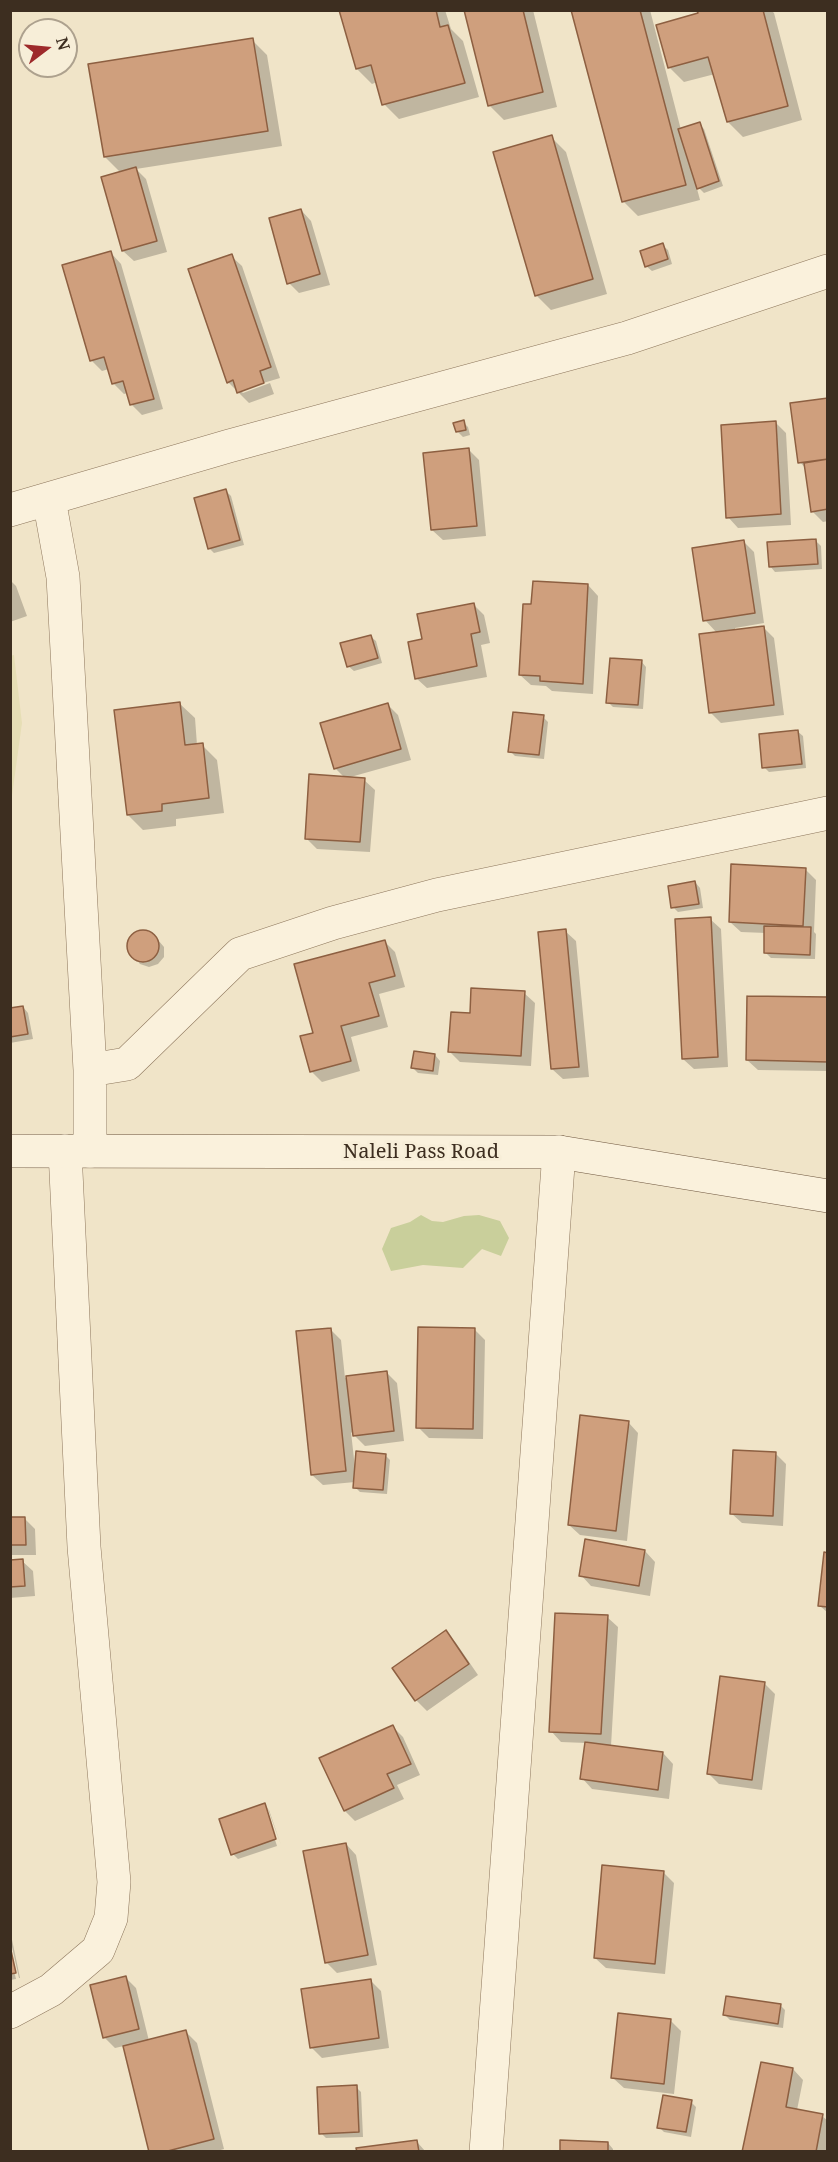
<!DOCTYPE html>
<style>
body{margin:0}
#map{position:relative;width:838px;height:2162px;overflow:hidden;background:#f0e4c8;font-family:"Noto Serif",serif}
canvas{display:block}
.frame{position:absolute;inset:0;border:12px solid #3d2e20;pointer-events:none}
.north{position:absolute;left:18px;top:18px;width:60px;height:60px;box-sizing:border-box;background:#f7eed8;border:2px solid #ada18e;border-radius:50%;rotate:74deg;font-size:16px;font-weight:700;line-height:24px;text-align:center;color:#3d2e20}
.north::after{content:'';display:block;margin:auto;width:21px;height:27px;background:#9e2a2b;clip-path:polygon(50% 0,100% 100%,50% 72%,0 100%)}
</style>
<div id="map">
<canvas width="838" height="2162"></canvas>
<div class="frame"></div>
<div class="north">N</div>
</div>
<script>
const context = document.querySelector('canvas').getContext('2d');
context.lineJoin = 'round';
function fillPath(path, color) {
  context.fillStyle = color;
  context.fill(path, 'evenodd');
}
function toPath(rows) {
  const path = new Path2D();
  for (const r of rows) {
    if (r.length === 3) {
      path.moveTo(r[0] + r[2], r[1]);
      path.arc(r[0], r[1], r[2], 0, 2 * Math.PI);
      continue;
    }
    path.moveTo(r[0], r[1]);
    for (let i = 2; i < r.length; i += 2) path.lineTo(r[i], r[i + 1]);
  }
  return path;
}
function strokePath(path, color, width, dash) {
  context.strokeStyle = color;
  context.lineWidth = width;
  context.lineCap = dash ? 'butt' : 'round';
  context.setLineDash(dash || []);
  context.stroke(path);
}
function label(font, color, halo, rows, align = 'center') {
  context.font = font + ' "Noto Serif",serif';
  context.lineWidth = 6;
  context.setLineDash([]);
  context.textBaseline = 'middle';
  context.strokeStyle = halo;
  context.fillStyle = color;
  for (const [text, x, y, turn = 0] of rows) {
    context.save();
    context.translate(x, y);
    context.rotate((+turn || 0) * Math.PI / 180);
    context.textAlign = isNaN(turn) ? turn : align;
    if (halo) context.strokeText(text, 0, 0);
    context.fillText(text, 0, 0);
    context.restore();
  }
}
const farmland = toPath([
 [14,655,22,723,11,803,10,656]
]);
const green = toPath([
 [421,1215,432,1221,443,1222,464,1216,479,1215,500,1221,509,1238,501,1256,482,1249,463,1268,423,1265,391,1271,382,1249,391,1228,410,1222]
]);
const shadow = toPath([
 [341,10,445,10,451,29,463,41,479,97,399,119,384,104,377,82,372,84,357,69],
 [466,10,533,10,557,107,504,120,489,105],
 [573,10,650,10,681,130,699,124,704,129,723,186,704,193,696,185,700,200,638,216,623,201],
 [699,10,771,10,774,13,802,120,743,137,728,122,715,74,684,82,669,67,700,14],
 [252,40,267,55,282,146,136,169,146,179,167,252,134,261,123,251,121,173,105,157],
 [551,137,566,152,607,294,551,310,536,295],
 [301,210,311,221,330,285,299,293,289,283],
 [662,245,668,250,672,264,652,271,646,266],
 [111,253,121,264,163,409,142,415,132,405,128,393,124,394,113,383,109,369,102,371,91,360],
 [231,256,242,266,280,378,240,390,243,393,270,383,274,394,249,403,228,382],
 [828,400,828,521,823,522,812,511,806,469,800,462],
 [463,422,468,427,470,435,463,437,458,432,455,424],
 [776,423,786,433,791,525,738,528,728,517],
 [469,450,479,460,486,536,443,540,432,530],
 [226,491,231,496,244,545,214,553,209,548],
 [743,541,754,552,764,623,735,628,735,631,763,627,774,638,784,715,721,723,710,712,717,633,705,620],
 [816,541,821,546,822,569,775,572,770,566],
 [10,580,16,586,27,616,10,622],
 [588,585,598,596,593,694,552,691,546,686,531,685,520,675,533,605],
 [473,604,484,615,490,643,481,645,487,677,427,688,416,678,424,640],
 [370,636,376,641,382,663,354,671,348,666],
 [641,661,646,667,643,709,613,707,608,702],
 [180,704,195,718,197,745,202,745,217,760,224,813,176,819,176,826,143,830,128,815],
 [387,704,398,715,411,760,347,778,364,780,375,790,370,852,317,849,306,838,345,778,335,768],
 [543,717,548,722,544,759,515,756,510,751],
 [797,731,803,736,806,768,769,772,764,767],
 [805,869,816,880,814,932,816,934,815,959,771,958,766,953,766,933,741,932,730,922],
 [695,882,700,888,703,908,678,912,673,907],
 [710,919,721,929,728,1067,694,1069,683,1059],
 [143,930,152,933,164,947,164,957,158,964,149,967,140,964,128,950,129,941,135,933],
 [565,931,576,941,589,1077,563,1079,552,1069],
 [384,941,395,952,405,987,379,994,388,1027,351,1037,360,1071,322,1082,311,1071,315,1034],
 [524,993,535,1003,531,1066,460,1062,450,1052,471,1015],
 [828,998,828,1071,758,1070,747,1060],
 [23,1007,28,1013,33,1039,10,1043,10,1010],
 [435,1055,440,1061,438,1075,418,1073,413,1068],
 [330,1329,341,1340,345,1378,387,1373,397,1383,404,1441,365,1446,351,1432,355,1468,385,1455,390,1460,387,1494,360,1492,355,1487,355,1482,323,1485,312,1475],
 [474,1329,485,1340,483,1439,429,1438,418,1427],
 [628,1422,638,1433,627,1541,580,1535,569,1525],
 [775,1453,786,1464,783,1526,742,1523,731,1513],
 [10,1518,24,1518,35,1529,36,1555,10,1555],
 [645,1551,655,1562,650,1596,591,1586,581,1575],
 [828,1554,828,1613,819,1605],
 [22,1561,33,1571,35,1596,10,1598,10,1562],
 [607,1617,618,1627,611,1746,663,1753,673,1764,669,1799,592,1789,582,1778,586,1743,561,1742,551,1731],
 [446,1632,456,1643,478,1675,427,1711,416,1700,394,1668],
 [764,1683,775,1694,762,1790,719,1784,709,1774],
 [392,1726,403,1737,420,1775,397,1785,404,1799,355,1821,345,1811],
 [264,1805,269,1810,281,1845,268,1809,265,1809,277,1846,238,1859,233,1854],
 [346,1844,356,1855,377,1965,337,1973,326,1962],
 [663,1872,674,1883,665,1974,606,1968,595,1958],
 [10,1930,20,1978,19,1978,10,1938],
 [10,1954,16,1979,10,1980],
 [125,1977,136,1988,149,2041,186,2032,197,2043,224,2149,214,2152,150,2152,124,2046,115,2048,104,2037],
 [370,1980,381,1991,389,2048,322,2058,311,2047],
 [780,2005,785,2010,783,2028,730,2020,725,2015],
 [670,2020,681,2031,674,2094,624,2088,613,2078],
 [793,2069,803,2080,797,2110,822,2116,828,2121,828,2152,744,2152],
 [356,2087,361,2092,363,2137,326,2138,321,2133],
 [691,2102,696,2107,691,2137,664,2132,659,2127],
 [417,2142,426,2152,358,2152],
 [608,2143,613,2149,613,2152,561,2152]
]);
const building = toPath([
 [339,10,436,10,440,27,448,25,465,83,382,105,371,65,356,69,339,10],
 [464,10,523,10,543,92,488,106,464,10],
 [571,10,640,10,686,185,622,202,571,10],
 [697,10,763,10,788,106,727,122,708,57,668,68,656,25,698,13,697,10],
 [253,38,268,131,104,157,88,64,253,38],
 [700,122,719,181,697,189,678,129,700,122],
 [552,135,593,279,535,296,493,152,552,135],
 [136,167,157,241,122,251,101,177,136,167],
 [301,209,320,274,287,284,269,218,301,209],
 [663,243,668,259,645,267,640,251,663,243],
 [111,251,154,399,130,405,123,381,112,384,104,357,90,361,62,265,111,251],
 [232,254,271,367,260,371,264,383,237,393,233,380,227,383,188,269,232,254],
 [828,398,828,459,798,463,790,403,828,398],
 [464,420,466,430,456,432,453,423,464,420],
 [776,421,781,514,726,518,721,425,776,421],
 [469,448,477,526,431,530,423,453,469,448],
 [828,459,828,509,811,512,804,463,828,459],
 [226,489,240,540,208,549,194,498,226,489],
 [816,539,818,564,769,567,767,542,816,539],
 [744,540,755,613,703,621,692,548,744,540],
 [533,581,588,584,583,684,540,681,540,676,519,675,523,604,531,604,533,581],
 [474,603,480,632,471,634,477,666,415,679,408,642,422,639,417,614,474,603],
 [764,626,774,705,709,713,699,634,764,626],
 [371,635,378,658,347,667,340,643,371,635],
 [610,658,642,660,638,705,606,703,610,658],
 [180,702,185,745,203,743,209,798,162,804,162,811,127,815,114,710,180,702],
 [388,703,401,749,334,769,320,723,388,703],
 [513,712,544,715,539,755,508,752,513,712],
 [798,730,802,764,762,768,759,734,798,730],
 [309,774,365,778,360,842,305,839,309,774],
 [731,864,806,868,803,926,729,922,731,864],
 [695,881,699,904,671,908,668,886,695,881],
 [711,917,718,1057,682,1059,675,919,711,917],
 [764,926,811,927,810,955,764,953,764,926],
 [566,929,579,1067,551,1069,538,932,566,929],
 [143,946,16],
 [385,940,395,976,369,983,379,1016,341,1026,351,1061,310,1072,300,1036,313,1033,294,964,385,940],
 [471,988,525,991,521,1056,448,1052,451,1012,470,1013,471,988],
 [747,996,828,997,828,1062,746,1060,747,996],
 [23,1006,28,1034,10,1037,10,1008,23,1006],
 [414,1051,435,1054,433,1071,411,1068,414,1051],
 [418,1327,475,1328,473,1429,416,1428,418,1327],
 [331,1328,346,1471,311,1475,296,1331,331,1328],
 [387,1371,394,1431,353,1436,346,1376,387,1371],
 [580,1415,629,1421,616,1531,568,1525,580,1415],
 [733,1450,776,1452,773,1516,730,1514,733,1450],
 [356,1451,386,1454,383,1490,353,1488,356,1451],
 [10,1517,25,1517,26,1545,10,1545,10,1517],
 [585,1539,645,1550,639,1586,579,1576,585,1539],
 [824,1552,828,1553,828,1607,818,1606,824,1552],
 [23,1559,25,1586,10,1587,10,1560,23,1559],
 [555,1613,608,1615,601,1734,549,1732,555,1613],
 [446,1630,469,1664,415,1701,392,1668,446,1630],
 [720,1676,765,1682,752,1780,707,1774,720,1676],
 [393,1725,411,1764,387,1774,394,1788,344,1811,319,1758,393,1725],
 [585,1742,663,1752,658,1790,580,1779,585,1742],
 [265,1803,276,1839,231,1855,219,1819,265,1803],
 [346,1843,368,1955,325,1963,303,1851,346,1843],
 [602,1865,664,1871,655,1964,594,1958,602,1865],
 [10,1946,16,1973,10,1974,10,1946],
 [126,1976,139,2029,103,2038,90,1985,126,1976],
 [371,1979,379,2038,310,2048,301,1989,371,1979],
 [726,1996,781,2004,778,2024,723,2015,726,1996],
 [618,2013,671,2019,664,2084,611,2078,618,2013],
 [186,2030,214,2139,164,2152,149,2152,123,2046,186,2030],
 [761,2062,793,2068,786,2107,823,2114,816,2152,742,2152,761,2062],
 [357,2085,359,2132,319,2134,317,2087,357,2085],
 [663,2095,692,2100,686,2132,657,2128,663,2095],
 [417,2140,419,2152,357,2152,356,2148,417,2140],
 [560,2140,608,2142,608,2152,560,2152,560,2140]
]);
const street = toPath([
 [49,499,63,577,90,1070],
 [10,510,229,446,627,338,828,271],
 [90,1151,90,1070,127,1064,240,954,333,923,437,895,828,813],
 [10,2012,51,1990,98,1950,111,1918,114,1882,84,1547,65,1151],
 [486,2152,559,1152]
]);
const secondary = toPath([
 [10,1151,559,1152,828,1196]
]);
const streetNames = [
 ["Naleli Pass Road",421,1152]
];
fillPath(farmland, '#e6deb5');
fillPath(green, '#c9cf9b');
fillPath(shadow, '#0003');
fillPath(building, '#cf9f7d');
strokePath(building, '#8d5f41', 1.5);
strokePath(street, '#8d765c', 34);
strokePath(secondary, '#6f573f', 34);
strokePath(street, '#faf1dc', 33);
strokePath(secondary, '#faf1dc', 33);
label('20px', '#3d2e20', '#f7eed8', streetNames);
</script>
